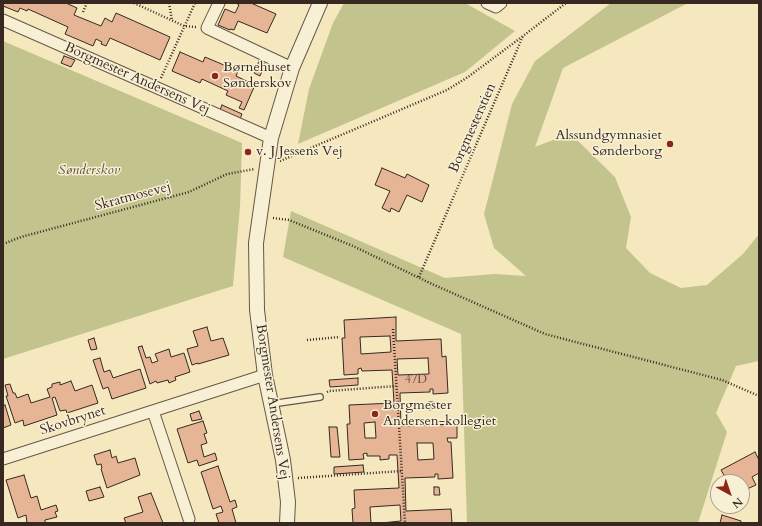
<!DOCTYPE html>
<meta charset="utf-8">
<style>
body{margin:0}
#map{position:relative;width:762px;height:526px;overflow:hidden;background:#f5e8bf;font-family:Cardo,serif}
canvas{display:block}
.frame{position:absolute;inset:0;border:4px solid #372822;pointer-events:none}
.north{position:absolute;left:710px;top:474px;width:40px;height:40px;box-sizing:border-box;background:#f8f0d5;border:1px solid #aba08d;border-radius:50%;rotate:140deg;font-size:11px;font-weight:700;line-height:16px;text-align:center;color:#372822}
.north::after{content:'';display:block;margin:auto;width:14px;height:18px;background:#8f2418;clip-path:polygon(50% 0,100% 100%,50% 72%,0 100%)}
</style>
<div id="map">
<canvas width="762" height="526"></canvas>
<div class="frame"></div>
<div class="north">N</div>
</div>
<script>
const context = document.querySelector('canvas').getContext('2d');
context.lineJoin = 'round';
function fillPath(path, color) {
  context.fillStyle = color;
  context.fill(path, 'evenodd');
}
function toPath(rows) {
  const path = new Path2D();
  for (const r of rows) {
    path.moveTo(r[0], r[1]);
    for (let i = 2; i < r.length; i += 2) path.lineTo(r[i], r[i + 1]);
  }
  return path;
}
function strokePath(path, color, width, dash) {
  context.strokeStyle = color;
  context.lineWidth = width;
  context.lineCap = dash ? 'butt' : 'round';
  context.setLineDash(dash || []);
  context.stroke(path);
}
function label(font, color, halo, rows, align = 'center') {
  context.font = font + ' Cardo,serif';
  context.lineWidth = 3;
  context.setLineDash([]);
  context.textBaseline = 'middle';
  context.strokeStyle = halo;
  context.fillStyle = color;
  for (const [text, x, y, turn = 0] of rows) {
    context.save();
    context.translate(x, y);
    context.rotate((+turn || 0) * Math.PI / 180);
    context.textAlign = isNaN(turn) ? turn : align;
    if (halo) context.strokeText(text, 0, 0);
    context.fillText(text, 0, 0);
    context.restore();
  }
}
const green = toPath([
 [344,3,465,3,515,31,465,72,298,144,309,89,333,23],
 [611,3,688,3,563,68,535,147,558,138,578,141,615,177,631,217,626,248,650,273,681,288,707,285,743,254,759,234,759,361,736,366,716,413,727,432,698,523,467,523,461,334,283,257,291,211,445,278,494,274,526,276,494,248,484,214,512,104,535,61],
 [3,41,242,143,240,207,233,286,3,359]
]);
const building = toPath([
 [3,3,66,3,77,8,74,15,101,26,105,18,112,22,116,13,170,37,160,60,110,38,106,46,101,44,102,42,96,39,93,46,65,34,68,27,28,9,27,11,20,8,18,12,3,6,3,3],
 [236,3,251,3,276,14,267,33,238,21,234,30,230,29,230,30,218,25,225,9,235,13,239,5,236,3],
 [180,52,203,62,205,57,238,71,236,76,255,85,244,110,239,108,242,102,226,95,228,91,202,79,200,83,172,71,180,52],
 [64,56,75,60,71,67,61,63,64,56],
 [259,61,265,64,260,76,254,73,259,61],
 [222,105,242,114,240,119,220,110,222,105],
 [382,168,405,178,407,174,429,185,422,202,407,195,399,212,391,208,390,212,382,208,390,191,375,185,382,168],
 [396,317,396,341,441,339,442,357,446,356,448,393,433,394,433,389,430,389,430,392,400,393,401,426,457,424,457,438,447,438,448,442,451,442,453,478,438,479,438,474,435,474,435,477,405,478,406,511,451,509,452,523,381,523,401,521,400,505,370,507,371,523,353,523,352,509,355,508,354,490,399,488,397,455,389,455,389,459,380,460,380,456,367,456,367,453,363,454,364,459,349,460,347,424,350,424,349,405,394,403,392,370,362,371,361,368,358,369,358,374,344,375,342,338,345,338,344,320,396,317],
 [390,336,391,352,361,354,360,337,390,336],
 [428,358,429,374,398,375,397,359,428,358],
 [375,422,376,438,365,438,364,423,375,422],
 [417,443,433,443,434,459,418,460,417,443],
 [207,327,211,341,223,338,229,355,198,364,198,363,192,365,187,349,198,346,193,331,207,327],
 [94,338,97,349,91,350,88,340,94,338],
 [142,346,146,358,150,357,152,363,158,361,155,354,169,349,171,357,184,353,190,372,175,377,176,380,169,383,168,380,157,383,156,381,150,384,138,347,142,346],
 [100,358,104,372,110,370,113,378,140,369,146,388,112,399,108,387,103,389,93,360,100,358],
 [358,378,358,385,330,387,329,380,358,378],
 [71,381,75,391,92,385,98,403,67,413,66,410,60,411,55,397,52,398,57,415,24,426,23,420,15,423,6,396,8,396,5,385,10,384,13,393,15,393,17,398,28,394,31,403,50,397,47,389,52,387,52,384,60,382,60,385,71,381],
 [429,402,434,402,435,409,429,410,429,402],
 [5,405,11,425,3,428,3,406,5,405],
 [199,411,202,419,192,421,190,414,199,411],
 [203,421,207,433,204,434,207,443,201,445,204,457,215,453,217,460,199,466,197,460,188,463,177,429,203,421],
 [329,427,337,427,340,457,331,457,329,427],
 [110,450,112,458,116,456,118,463,135,458,140,475,107,488,101,469,102,468,101,464,97,465,94,455,110,450],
 [755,452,759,460,759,473,752,477,756,485,747,489,741,478,735,482,728,482,721,470,755,452],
 [363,465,364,472,334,474,334,467,363,465],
 [218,466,230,502,235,500,237,507,232,509,236,523,219,523,216,514,223,512,221,506,213,509,201,472,218,466],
 [24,475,31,498,37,496,41,510,56,505,58,511,55,512,57,517,45,520,45,523,27,523,26,515,18,518,6,480,24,475],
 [100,487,104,497,89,501,86,491,100,487],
 [434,487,439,487,440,495,434,495,434,487],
 [151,493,163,523,126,523,124,518,143,512,138,497,151,493],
 [722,515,741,521,741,523,720,523,722,515]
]);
const path = toPath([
 [134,3,184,26,196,27],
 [169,3,172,20],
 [83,12,87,3],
 [161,78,195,3],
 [280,161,447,90,468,77,523,36],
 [273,218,289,220,353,246,432,284,545,334,722,380,759,396],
 [3,244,21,237,189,192,227,174,255,169],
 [419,277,523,36,566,3],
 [393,329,405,523],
 [307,340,340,337],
 [327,392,329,391,396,386],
 [298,478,402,471]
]);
const service = toPath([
 [271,404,320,397]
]);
const minor = toPath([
 [219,3,207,28,292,68],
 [487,3,496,7,501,3],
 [3,20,271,138],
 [153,411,189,519],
 [3,459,265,375]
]);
const tertiary = toPath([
 [287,523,288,502,283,460,265,375,257,310,256,243,271,138,292,68,320,3]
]);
const markers = [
 [215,76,4,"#8f2418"],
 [670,144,4,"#8f2418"],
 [248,152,4,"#8f2418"],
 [375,414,4,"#8f2418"]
];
const numberNames = [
 ["47D",416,380]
];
const poiNames = [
 ["Børnehuset",223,68],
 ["Sønderskov",223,84],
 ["Alssundgymnasiet",662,136,"right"],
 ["Sønderborg",662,152,"right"],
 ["v. J Jessens Vej",256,152],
 ["Borgmester",383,406],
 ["Andersen-kollegiet",383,422]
];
const streetNames = [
 ["Borgmester Andersens Vej",137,79,24],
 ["Borgmesterstien",473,128,-66],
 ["Skratmosevej",133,197,-15],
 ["Borgmester Andersens Vej",272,402,81],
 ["Skovbrynet",73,421,-18]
];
const parkNames = [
 ["Sønderskov",89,171]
];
fillPath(green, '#c3c48d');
fillPath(building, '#e6b596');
strokePath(building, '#372822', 1);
strokePath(service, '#665849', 8);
strokePath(minor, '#665849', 13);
strokePath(tertiary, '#665849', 16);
strokePath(path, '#372822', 2.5, [1, 2]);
strokePath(service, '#f8f0d5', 5.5);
strokePath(minor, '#f8f0d5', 11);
strokePath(tertiary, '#f8f0d5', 14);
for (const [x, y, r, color] of markers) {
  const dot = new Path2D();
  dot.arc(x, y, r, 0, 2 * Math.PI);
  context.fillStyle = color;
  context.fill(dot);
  strokePath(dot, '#f8f0d5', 1.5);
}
label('12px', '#634b3f', null, numberNames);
label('14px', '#372822', '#f8f0d5', poiNames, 'left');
label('14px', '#372822', '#f8f0d5', streetNames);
label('italic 14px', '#5a4f3d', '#f8f0d5', parkNames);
</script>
